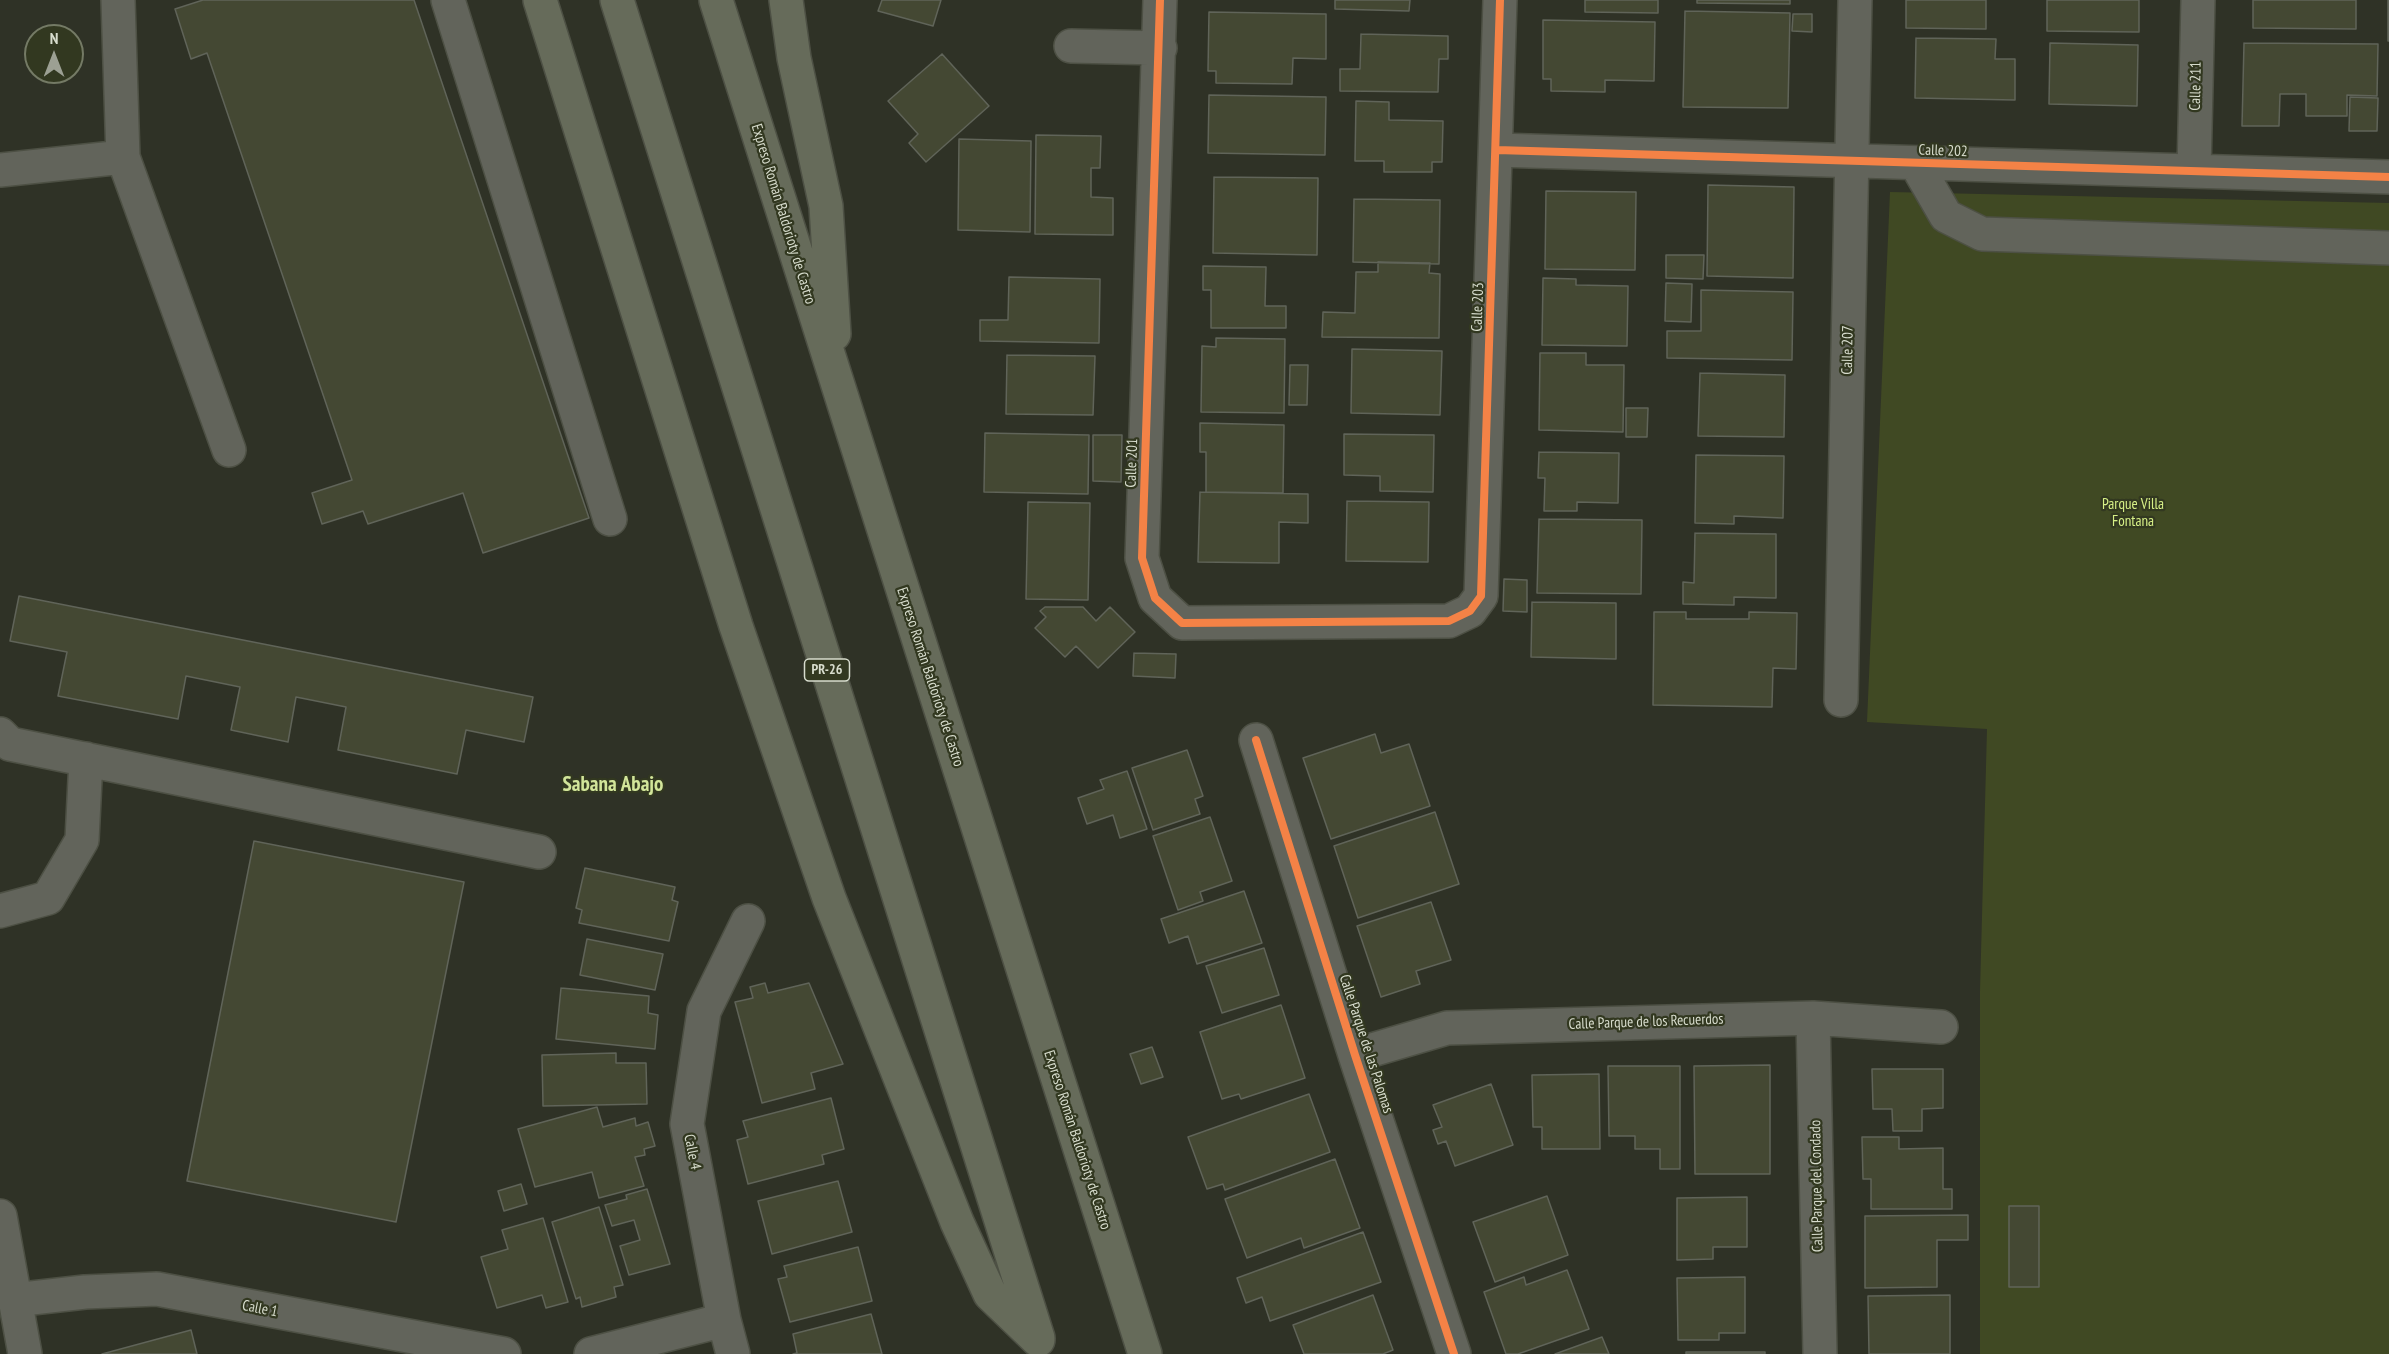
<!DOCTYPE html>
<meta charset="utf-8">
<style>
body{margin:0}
#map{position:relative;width:2389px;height:1354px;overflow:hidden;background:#2f3226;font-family:"PT Sans Narrow",sans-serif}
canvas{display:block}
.north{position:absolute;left:24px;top:24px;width:60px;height:60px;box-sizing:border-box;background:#323820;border:2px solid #747a65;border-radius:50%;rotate:0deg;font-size:16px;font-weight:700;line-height:24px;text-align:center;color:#d7dccd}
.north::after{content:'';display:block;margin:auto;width:21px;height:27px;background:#9ca093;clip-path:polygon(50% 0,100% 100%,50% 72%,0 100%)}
</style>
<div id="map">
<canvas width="2389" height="1354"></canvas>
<div class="north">N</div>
</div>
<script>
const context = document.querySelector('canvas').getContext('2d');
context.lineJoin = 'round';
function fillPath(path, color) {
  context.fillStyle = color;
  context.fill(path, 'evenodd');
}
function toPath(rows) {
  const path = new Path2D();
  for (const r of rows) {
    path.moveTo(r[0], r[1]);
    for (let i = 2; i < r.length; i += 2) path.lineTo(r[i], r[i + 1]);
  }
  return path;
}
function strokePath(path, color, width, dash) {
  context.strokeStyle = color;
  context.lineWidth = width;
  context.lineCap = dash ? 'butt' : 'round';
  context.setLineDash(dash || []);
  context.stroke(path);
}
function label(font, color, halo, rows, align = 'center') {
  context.font = font + ' "PT Sans Narrow",sans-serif';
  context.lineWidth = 4.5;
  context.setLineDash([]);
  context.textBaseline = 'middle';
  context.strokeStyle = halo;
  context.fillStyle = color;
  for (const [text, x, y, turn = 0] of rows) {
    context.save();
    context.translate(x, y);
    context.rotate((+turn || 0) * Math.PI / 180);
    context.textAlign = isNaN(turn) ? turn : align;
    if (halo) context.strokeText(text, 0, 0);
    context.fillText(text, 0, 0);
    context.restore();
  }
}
const green = toPath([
 [1890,192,2389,203,2389,1354,1980,1354,1980,991,1987,729,1867,722]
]);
const building = toPath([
 [203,0,414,0,589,518,483,553,463,493,368,524,363,511,322,524,312,493,352,480,207,53,191,59,175,9,203,0],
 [882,0,941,0,933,26,878,11,882,0],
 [1335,0,1410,0,1409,11,1335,9,1335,0],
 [1585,0,1658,0,1658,13,1585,12,1585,0],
 [1697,0,1790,0,1790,4,1697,3,1697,0],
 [1906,0,1986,0,1986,29,1906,28,1906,0],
 [2047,0,2139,0,2139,32,2047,31,2047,0],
 [2253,0,2356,0,2356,29,2253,28,2253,0],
 [2388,0,2389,0,2389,41,2388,41,2388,0],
 [1685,11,1790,13,1788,108,1683,107,1685,11],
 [1209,12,1326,14,1326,59,1293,58,1292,84,1216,83,1216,71,1208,71,1209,12],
 [1793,14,1812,14,1812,32,1792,31,1793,14],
 [1543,20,1655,22,1654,81,1605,80,1605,92,1551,91,1551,79,1543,79,1543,20],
 [1361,34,1448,36,1448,59,1439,59,1438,92,1340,91,1340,69,1360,69,1361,34],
 [1916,38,1996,39,1995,59,2015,59,2015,100,1915,98,1916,38],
 [2050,43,2138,45,2137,106,2049,104,2050,43],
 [2244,43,2378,44,2377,96,2347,95,2347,116,2306,116,2306,94,2280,94,2279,126,2242,126,2244,43],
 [942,54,989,106,926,162,909,143,918,134,888,101,942,54],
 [1209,95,1326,97,1325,155,1208,153,1209,95],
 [2350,97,2378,98,2377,131,2349,131,2350,97],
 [1356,101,1389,102,1389,120,1443,121,1442,162,1432,162,1432,172,1384,172,1384,161,1355,161,1356,101],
 [1036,135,1101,136,1100,168,1091,168,1091,197,1113,198,1113,235,1035,234,1036,135],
 [959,139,1031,141,1030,232,958,230,959,139],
 [1214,177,1318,178,1317,255,1213,253,1214,177],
 [1708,185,1794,187,1793,278,1707,276,1708,185],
 [1546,191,1636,192,1635,270,1545,269,1546,191],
 [1354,199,1440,200,1439,264,1353,262,1354,199],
 [1666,255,1704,255,1703,279,1666,278,1666,255],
 [1378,262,1430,263,1429,273,1440,274,1439,338,1322,337,1323,312,1355,313,1356,272,1378,272,1378,262],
 [1203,266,1266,267,1265,306,1286,306,1286,328,1211,328,1211,290,1203,290,1203,266],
 [1009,277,1100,279,1099,343,980,341,980,320,1008,320,1009,277],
 [1543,278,1576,279,1576,285,1628,286,1627,346,1542,345,1543,278],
 [1666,283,1692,284,1691,322,1665,321,1666,283],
 [1701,290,1793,292,1792,360,1667,358,1667,331,1701,331,1701,290],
 [1216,338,1285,339,1284,413,1201,412,1202,346,1216,347,1216,338],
 [1352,349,1442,351,1440,415,1351,413,1352,349],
 [1540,353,1586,353,1586,365,1624,365,1623,432,1539,430,1540,353],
 [1007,355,1095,356,1093,415,1006,414,1007,355],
 [1290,365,1308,365,1307,405,1289,405,1290,365],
 [1700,373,1785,375,1784,437,1698,436,1700,373],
 [1626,408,1648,408,1647,437,1626,437,1626,408],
 [1200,423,1284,425,1283,493,1206,492,1206,452,1200,452,1200,423],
 [985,433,1089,435,1088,494,984,492,985,433],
 [1344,434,1434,435,1433,492,1380,491,1380,476,1344,475,1344,434],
 [1093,435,1122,435,1121,482,1093,481,1093,435],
 [1539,452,1619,453,1618,503,1577,502,1577,511,1544,511,1545,478,1538,478,1539,452],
 [1696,455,1784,456,1783,518,1734,516,1734,524,1695,523,1696,455],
 [1200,492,1308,494,1308,523,1279,522,1279,563,1198,562,1200,492],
 [1347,501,1429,502,1428,562,1346,561,1347,501],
 [1028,502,1090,503,1088,600,1026,599,1028,502],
 [1539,519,1642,520,1641,594,1537,593,1539,519],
 [1695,533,1776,534,1776,598,1734,597,1734,605,1683,604,1683,582,1694,583,1695,533],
 [1504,579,1527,580,1527,612,1503,611,1504,579],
 [19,596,533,697,524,742,466,730,457,774,338,750,346,707,296,697,288,742,231,730,240,687,186,676,178,719,58,696,67,652,10,641,19,596],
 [1532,602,1616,603,1616,659,1531,657,1532,602],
 [1045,607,1083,607,1096,621,1110,607,1135,632,1098,668,1076,646,1065,657,1035,628,1046,617,1040,611,1045,607],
 [1654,612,1686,612,1686,619,1749,619,1749,612,1797,613,1796,669,1773,668,1772,707,1653,705,1654,612],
 [1134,653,1176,654,1175,678,1133,676,1134,653],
 [1375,734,1381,753,1409,744,1430,806,1331,839,1303,758,1375,734],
 [1187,750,1203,796,1195,799,1200,814,1153,830,1132,768,1187,750],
 [1127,771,1147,829,1120,838,1113,815,1087,824,1078,798,1104,789,1100,780,1127,771],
 [1435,812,1459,884,1358,918,1334,846,1435,812],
 [1210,817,1232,881,1200,892,1203,901,1178,910,1153,836,1210,817],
 [254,841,464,882,396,1222,187,1181,254,841],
 [585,868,675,887,672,900,678,902,669,941,579,923,582,910,576,908,585,868],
 [1244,891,1262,943,1197,964,1188,936,1169,943,1161,919,1244,891],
 [1431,902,1451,960,1416,971,1420,984,1381,997,1357,926,1431,902],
 [587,939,663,954,655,990,580,975,587,939],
 [1264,948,1279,995,1222,1013,1206,966,1264,948],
 [765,983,768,993,809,983,843,1064,811,1073,815,1089,762,1103,735,1002,753,998,750,987,765,983],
 [561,988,649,996,648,1013,658,1015,655,1049,556,1039,561,988],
 [1281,1005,1305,1078,1241,1099,1239,1094,1222,1099,1200,1032,1281,1005],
 [1152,1047,1163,1077,1141,1084,1130,1054,1152,1047],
 [616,1053,616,1063,646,1063,647,1104,543,1106,542,1055,616,1053],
 [1770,1065,1770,1174,1695,1174,1694,1066,1770,1065],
 [1608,1066,1680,1066,1680,1169,1660,1169,1660,1149,1635,1149,1635,1136,1609,1136,1608,1066],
 [1872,1069,1943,1069,1943,1108,1922,1109,1922,1131,1893,1131,1892,1109,1873,1109,1872,1069],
 [1599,1074,1600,1149,1542,1149,1542,1127,1533,1127,1532,1075,1599,1074],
 [1491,1084,1513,1145,1455,1166,1446,1141,1438,1144,1433,1130,1442,1127,1433,1105,1491,1084],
 [1309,1094,1330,1152,1225,1190,1223,1184,1207,1189,1188,1137,1309,1094],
 [831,1098,844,1149,822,1155,824,1164,748,1184,737,1140,748,1137,743,1121,831,1098],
 [597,1107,603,1127,635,1118,636,1126,648,1122,655,1146,644,1149,645,1155,635,1157,644,1186,599,1198,592,1172,535,1187,518,1129,597,1107],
 [1862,1137,1899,1137,1899,1149,1943,1148,1943,1189,1952,1189,1952,1209,1871,1209,1871,1179,1863,1179,1862,1137],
 [1335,1159,1360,1228,1304,1248,1301,1238,1247,1258,1225,1199,1335,1159],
 [838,1181,852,1232,772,1254,758,1201,838,1181],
 [521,1184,527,1204,504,1211,498,1191,521,1184],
 [647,1189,670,1264,629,1275,620,1246,640,1240,634,1220,612,1226,605,1205,627,1199,626,1195,647,1189],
 [1547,1196,1568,1255,1495,1282,1473,1222,1547,1196],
 [1747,1197,1747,1247,1713,1247,1713,1259,1677,1260,1677,1198,1747,1197],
 [2009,1206,2039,1206,2039,1287,2009,1287,2009,1206],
 [599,1207,623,1285,614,1287,616,1297,582,1307,580,1297,576,1299,552,1222,599,1207],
 [1968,1215,1968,1240,1937,1240,1937,1287,1865,1288,1865,1216,1968,1215],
 [543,1218,568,1302,546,1308,542,1295,497,1308,481,1257,508,1249,502,1230,543,1218],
 [1363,1232,1381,1282,1270,1321,1262,1297,1246,1303,1237,1278,1363,1232],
 [858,1247,872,1301,790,1322,778,1279,787,1277,784,1266,858,1247],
 [1567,1270,1589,1329,1518,1354,1506,1354,1484,1292,1524,1277,1526,1285,1567,1270],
 [1745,1277,1745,1333,1719,1333,1719,1340,1678,1340,1677,1278,1745,1277],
 [1373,1295,1393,1350,1383,1354,1304,1354,1293,1325,1373,1295],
 [1950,1295,1950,1354,1869,1354,1868,1296,1950,1295],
 [871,1314,882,1354,793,1354,797,1353,793,1334,871,1314],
 [191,1330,197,1354,102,1354,191,1330],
 [1602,1337,1609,1354,1555,1354,1602,1337],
 [1686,1352,1765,1352,1765,1354,1686,1354,1686,1352]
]);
const minor = toPath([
 [448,0,610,519],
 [1160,0,1142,558,1155,598,1182,623,1449,621,1470,611,1481,596,1500,0],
 [1071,46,1160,48],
 [1497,150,2389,177],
 [123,157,229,450],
 [1916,164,1946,216,1982,234,2389,248],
 [0,170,123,157,118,0],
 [2194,171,2198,0],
 [1841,700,1855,0],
 [0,734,10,744,539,852],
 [1256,740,1355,1055,1454,1354],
 [0,911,48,898,82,840,86,759],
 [1813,1018,1820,1354],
 [1355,1055,1447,1028,1813,1018,1941,1027],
 [0,1216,25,1354],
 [14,1300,85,1292,157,1289,504,1354],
 [591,1354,724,1320],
 [733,1354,724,1320,687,1124,704,1011,748,921]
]);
const highway = toPath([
 [540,0,736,626,829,898,957,1222,990,1294,1038,1340],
 [617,0,1038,1338],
 [716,0,1145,1354],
 [786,0,794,58,826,206,834,334]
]);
const cycleway = toPath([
 [1160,0,1142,558,1155,598,1182,623,1449,621,1470,611,1481,596,1500,0],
 [1497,150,2389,177],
 [1256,740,1355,1055,1454,1354]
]);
const shields = [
 [827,670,45]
];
const shieldNames = [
 ["PR-26",827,670]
];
const streetNames = [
 ["Calle 211",2196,86,-89],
 ["Calle 202",1943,151,2],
 ["Expreso Román Baldorioty de Castro",783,214,73],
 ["Calle 203",1478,307,-88],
 ["Calle 207",1848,350,-89],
 ["Calle 201",1132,463,-88],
 ["Expreso Román Baldorioty de Castro",930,677,72],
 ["Calle Parque de los Recuerdos",1646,1022,-2],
 ["Calle Parque de las Palomas",1366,1044,72],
 ["Expreso Román Baldorioty de Castro",1077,1140,72],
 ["Calle 4",692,1152,79],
 ["Calle Parque del Condado",1817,1186,-91],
 ["Calle 1",260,1309,11]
];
const parkNames = [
 ["Parque Villa",2133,505],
 ["Fontana",2133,522]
];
const districtNames = [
 ["Sabana Abajo",613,785]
];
fillPath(green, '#404923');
fillPath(building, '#444833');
strokePath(building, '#606459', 1.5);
strokePath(minor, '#4d5044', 36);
strokePath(highway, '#4d5044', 36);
strokePath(minor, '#62645b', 33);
strokePath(highway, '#666b5a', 33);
strokePath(cycleway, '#f48246', 8);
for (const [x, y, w] of shields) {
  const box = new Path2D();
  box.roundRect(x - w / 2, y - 11, w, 22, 4.5);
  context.fillStyle = '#323820';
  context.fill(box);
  strokePath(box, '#d7dccd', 1.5);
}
label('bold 14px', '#d7dccd', null, shieldNames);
label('15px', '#d7dccd', '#323820', streetNames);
label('15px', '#d6ef86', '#323820', parkNames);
label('bold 21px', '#d2e59a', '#323820', districtNames);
</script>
